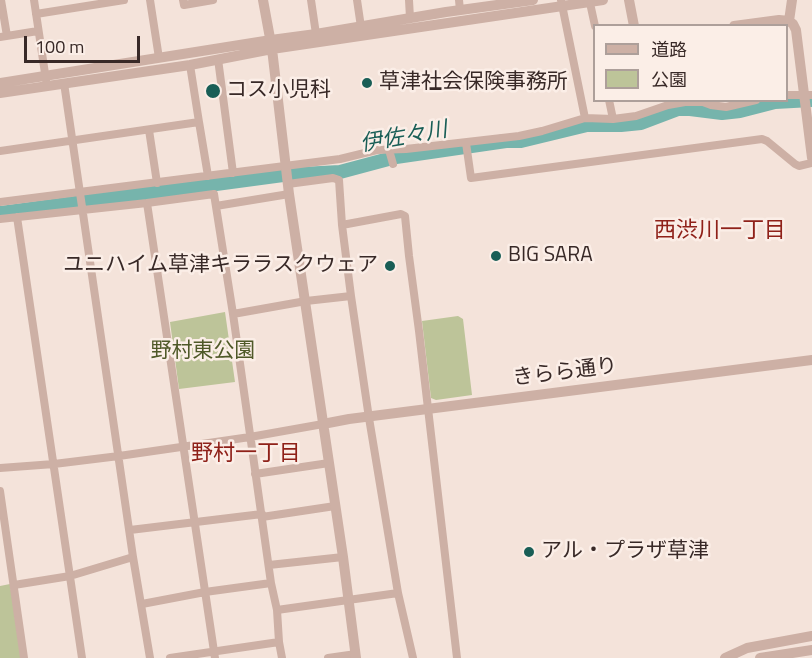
<!DOCTYPE html>
<meta charset="utf-8">
<style>
body{margin:0}
#map{position:relative;width:812px;height:658px;overflow:hidden;background:#f4e3da;font-family:"Titillium Web","Noto Sans JP",sans-serif}
canvas{display:block}
.legend{position:absolute;left:593px;top:24px;width:195px;height:78px;box-sizing:border-box;background:#fbeee7;border:2px solid #ad9f9a;margin:0;padding:8px 10px;list-style:none;font-size:18px;color:#382927}
.legend li{display:flex;align-items:center;gap:12px;height:30px}
.legend b{width:30px;border:2px solid #ad9f9a}
.scale{position:absolute;left:24px;top:36px;width:116px;height:27px;box-sizing:border-box;border:3px solid #382927;border-top:0;padding-left:8px;font-size:18px;line-height:21px;white-space:nowrap;color:#382927;-webkit-text-stroke:4px #fbeee7;paint-order:stroke}
</style>
<div id="map">
<canvas width="812" height="658"></canvas>
<ul class="legend">
<li><b style="height:8px;background:#cdb0a5"></b>道路</li>
<li><b style="height:16px;background:#bdc499"></b>公園</li>
</ul>
<div class="scale">100 m</div>
</div>
<script>
const context = document.querySelector('canvas').getContext('2d');
context.lineJoin = 'round';
function fillPath(path, color) {
  context.fillStyle = color;
  context.fill(path, 'evenodd');
}
function toPath(rows) {
  const path = new Path2D();
  for (const r of rows) {
    path.moveTo(r[0], r[1]);
    for (let i = 2; i < r.length; i += 2) path.lineTo(r[i], r[i + 1]);
  }
  return path;
}
function strokePath(path, color, width, dash) {
  context.strokeStyle = color;
  context.lineWidth = width;
  context.lineCap = dash ? 'butt' : 'round';
  context.setLineDash(dash || []);
  context.stroke(path);
}
function label(font, color, halo, rows, align = 'center') {
  context.font = font + ' "Titillium Web","Noto Sans JP",sans-serif';
  context.lineWidth = 5;
  context.setLineDash([]);
  context.textBaseline = 'middle';
  context.strokeStyle = halo;
  context.fillStyle = color;
  for (const [text, x, y, turn = 0] of rows) {
    context.save();
    context.translate(x, y);
    context.rotate((+turn || 0) * Math.PI / 180);
    context.textAlign = isNaN(turn) ? turn : align;
    if (halo) context.strokeText(text, 0, 0);
    context.fillText(text, 0, 0);
    context.restore();
  }
}
const green = toPath([
 [225,312,235,382,179,389,170,322],
 [458,316,463,319,472,395,436,400,431,398,422,321],
 [10,584,21,658,0,658,0,586]
]);
const river = toPath([
 [0,213,283,175,340,172,396,157,506,141,521,141,587,125,621,125,641,123,678,109,690,109,722,113,740,111,775,102,812,100]
]);
const minor = toPath([
 [1,0,7,36],
 [34,0,46,80],
 [150,0,159,58],
 [183,0,184,5,213,0],
 [311,0,316,34],
 [357,0,361,27],
 [409,0,410,18],
 [459,0,460,10],
 [561,0,585,118],
 [590,3,595,26],
 [36,14,124,0],
 [0,37,38,31],
 [218,59,233,173],
 [64,83,133,557,150,658],
 [786,95,812,95],
 [609,100,613,119],
 [199,122,208,176],
 [149,130,157,183],
 [466,143,471,178,762,139,767,141,795,164,799,166,812,163],
 [389,150,393,164],
 [0,151,199,122,190,65],
 [288,184,333,178,339,180,342,225,351,296,369,418,398,593,413,658],
 [0,202,340,159,377,150,406,149,519,136,542,131,585,118,613,119,636,116,668,105,685,102,703,102,711,105,726,107,756,100],
 [147,203,215,658],
 [216,206,289,194],
 [17,217,82,658],
 [0,219,147,203,214,194,233,314,271,583,277,610,279,642,282,658],
 [342,225,401,214,405,216,409,256,419,331,457,658],
 [233,314,306,301,351,296],
 [0,468,54,464,119,456,250,437,323,424],
 [255,474,329,463],
 [0,491,24,658],
 [262,517,335,506],
 [130,530,262,514],
 [269,565,343,557],
 [14,585,70,576,133,557],
 [142,604,205,592,271,583],
 [277,610,398,593],
 [170,658,279,642],
 [328,658,356,654]
]);
const tertiary = toPath([
 [263,0,272,49,289,194,343,557,356,658],
 [629,0,634,26],
 [789,21,792,0],
 [734,26,779,20,789,21,793,24,796,30,812,158],
 [0,83,271,40,316,34,446,12,533,0],
 [0,93,190,65,272,49,603,0],
 [323,424,349,419,812,360],
 [725,658,747,648,812,636],
 [760,658,812,650]
]);
const markers = [
 [367,83,6,"#195e56"],
 [213,91,8,"#195e56"],
 [496,256,6,"#195e56"],
 [390,266,6,"#195e56"],
 [529,552,6,"#195e56"]
];
const poiNames = [
 ["草津社会保険事務所",379,83],
 ["コス小児科",226,91],
 ["BIG SARA",508,256],
 ["ユニハイム草津キララスクウェア",378,266,"right"],
 ["アル・プラザ草津",541,552]
];
const parkNames = [
 ["野村東公園",203,352]
];
const streetNames = [
 ["きらら通り",565,373,-7]
];
const waterNames = [
 ["伊佐々川",404,138,-10]
];
const neighbourhoodNames = [
 ["西渋川一丁目",720,232],
 ["野村一丁目",246,455]
];
fillPath(green, '#bdc499');
strokePath(river, '#76b4ac', 14);
strokePath(minor, '#cdb0a5', 8);
strokePath(tertiary, '#cdb0a5', 10);
for (const [x, y, r, color] of markers) {
  const dot = new Path2D();
  dot.arc(x, y, r, 0, 2 * Math.PI);
  context.fillStyle = color;
  context.fill(dot);
  strokePath(dot, '#fbeee7', 2);
}
label('21px', '#382927', '#fbeee7', poiNames, 'left');
label('21px', '#4f5928', '#fbeee7', parkNames);
label('21px', '#382927', '#fbeee7', streetNames);
label('italic 22px', '#195e56', '#fbeee7', waterNames);
label('22px', '#8f2119', '#fbeee7', neighbourhoodNames);
</script>
